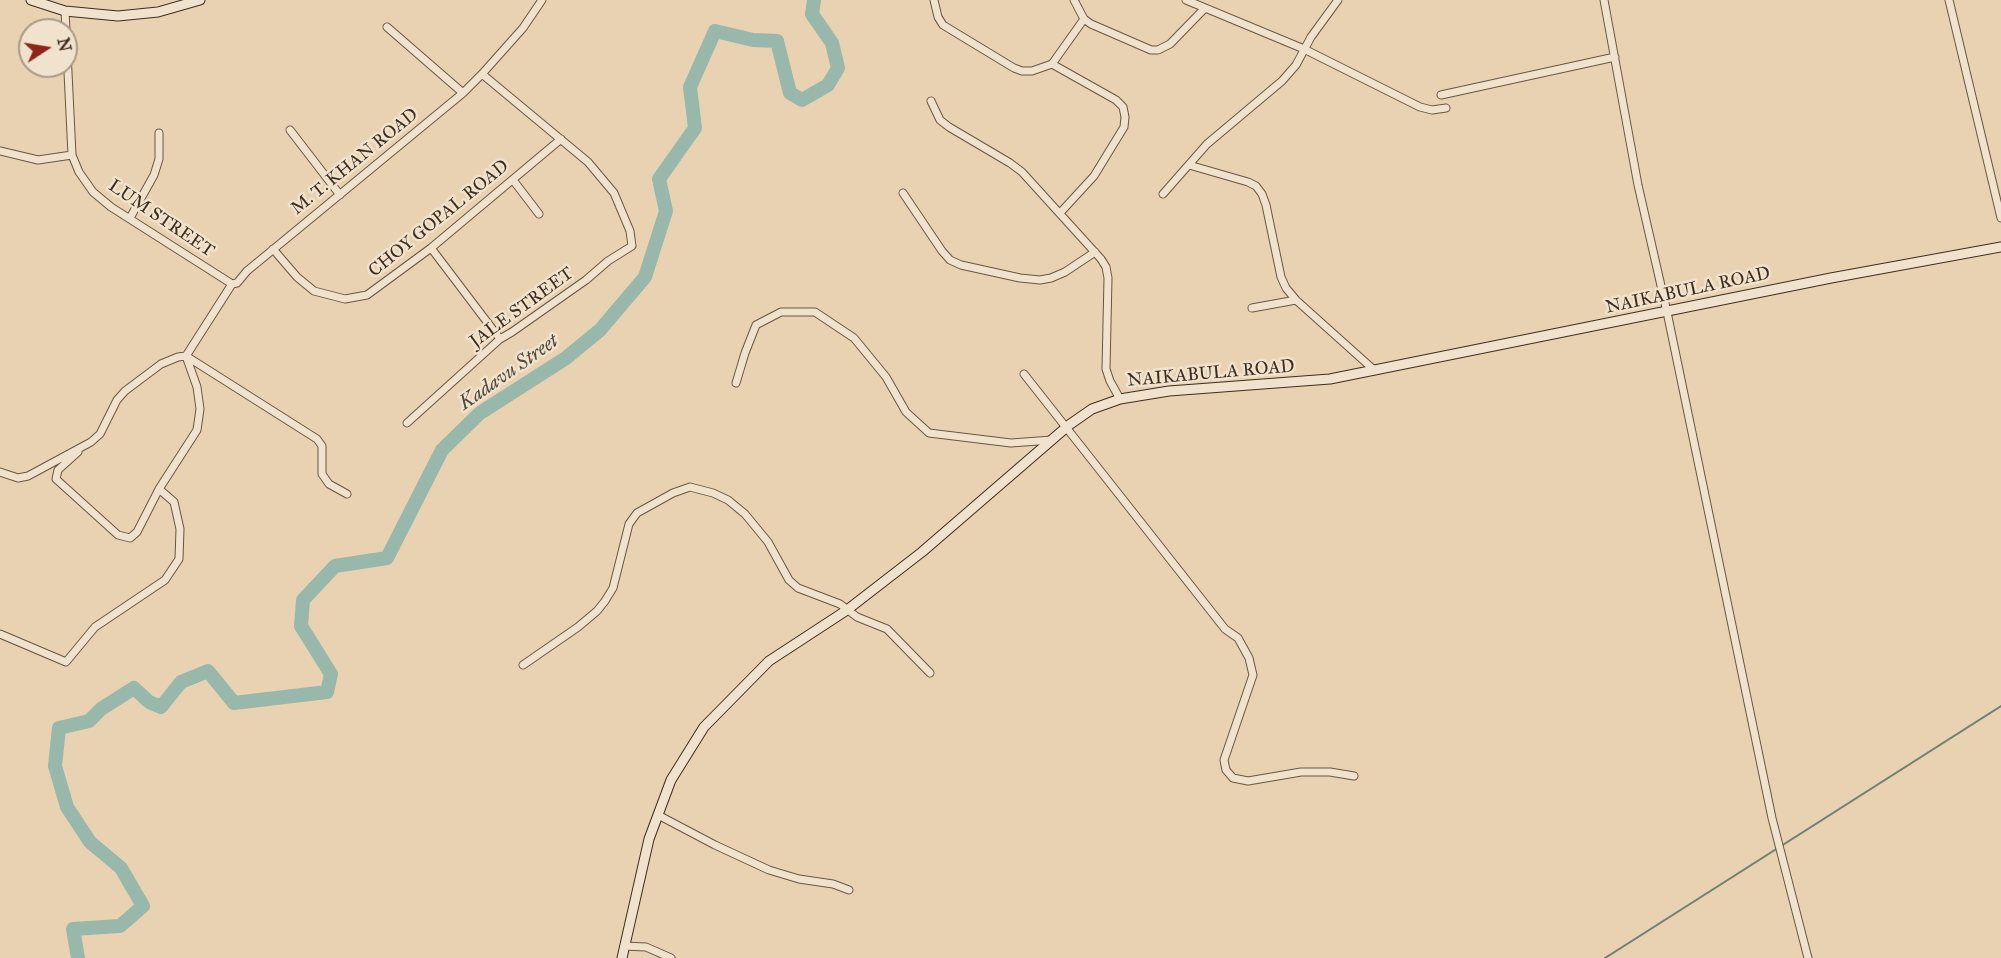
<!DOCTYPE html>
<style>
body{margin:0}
#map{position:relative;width:2001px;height:958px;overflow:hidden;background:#e9d2b2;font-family:"IM FELL Great Primer",serif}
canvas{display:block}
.north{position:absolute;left:18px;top:18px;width:60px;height:60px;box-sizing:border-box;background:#f1e2cd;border:2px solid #a99a87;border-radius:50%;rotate:78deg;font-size:16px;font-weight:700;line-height:24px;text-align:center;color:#3e2d1e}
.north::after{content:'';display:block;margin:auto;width:21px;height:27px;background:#8f2418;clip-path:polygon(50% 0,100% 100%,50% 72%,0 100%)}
</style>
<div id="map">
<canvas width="2001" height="958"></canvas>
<div class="north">N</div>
</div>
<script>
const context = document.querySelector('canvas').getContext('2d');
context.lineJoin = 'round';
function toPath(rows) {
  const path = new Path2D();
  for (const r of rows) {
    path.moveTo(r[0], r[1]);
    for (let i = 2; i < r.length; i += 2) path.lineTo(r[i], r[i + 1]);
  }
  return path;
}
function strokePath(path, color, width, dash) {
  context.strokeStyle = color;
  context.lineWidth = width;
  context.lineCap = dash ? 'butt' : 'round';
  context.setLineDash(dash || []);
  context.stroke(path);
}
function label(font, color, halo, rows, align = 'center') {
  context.font = font + ' "IM FELL Great Primer",serif';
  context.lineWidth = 5;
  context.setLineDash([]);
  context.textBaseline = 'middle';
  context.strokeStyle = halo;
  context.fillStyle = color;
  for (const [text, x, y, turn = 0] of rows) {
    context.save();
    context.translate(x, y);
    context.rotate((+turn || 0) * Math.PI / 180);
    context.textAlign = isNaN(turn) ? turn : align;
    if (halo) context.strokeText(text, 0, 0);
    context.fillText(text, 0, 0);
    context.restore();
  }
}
const stream = toPath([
 [1605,958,2001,706]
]);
const river = toPath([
 [78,958,73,929,120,926,143,906,121,868,90,842,67,807,55,766,59,728,89,721,101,709,134,688,149,702,161,707,181,682,208,671,234,703,327,692,331,674,301,626,303,600,335,566,387,558,442,450,480,413,566,358,600,330,645,277,666,211,659,179,695,128,690,87,715,31,753,40,777,41,790,93,802,100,828,85,838,68,832,43,812,14,814,0]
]);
const street = toPath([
 [934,0,938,17,943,25,1014,68,1022,71,1032,71,1052,64,1084,19],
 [1074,0,1084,19,1091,24,1151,50,1158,50,1170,44,1205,8],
 [1186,0,1304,49,1420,107,1432,110,1446,108],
 [1604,0,1638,185,1667,312,1772,818,1808,958],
 [1949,0,2001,218],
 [65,11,66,30],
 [387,27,463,93],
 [66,31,72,155,79,172,93,192,111,207,232,284],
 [1052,64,1116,100,1123,107,1125,117,1124,127,1094,176,1060,213],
 [1441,95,1615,57],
 [931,101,940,120,949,127,1010,163,1022,172,1101,259,1106,267,1108,278,1106,369,1110,381,1120,399],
 [290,130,340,195],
 [0,151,38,160,72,155],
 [1189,165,1248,182,1256,186,1262,194,1266,205,1281,277,1286,288,1296,300,1373,369],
 [513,180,539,214],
 [903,193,942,251,950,260,961,265,1020,278,1040,280,1051,278,1065,272,1095,252],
 [1163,194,1207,144,1282,81,1296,65,1311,37,1338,0],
 [130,218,154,175,159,159,159,133],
 [431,248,500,339],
 [273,249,297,277,314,291,345,299,367,295,431,248,561,139],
 [1252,308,1296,300],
 [1024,374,1225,629,1238,638,1249,658,1253,675,1224,760,1226,770,1233,778,1248,781,1301,772,1330,772,1354,776],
 [736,383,745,353,756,325,781,312,815,312,854,338,886,377,906,412,929,433,1011,443,1052,440],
 [407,423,500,339,512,332,586,280,608,261,632,246,630,231,614,193,588,162,482,74],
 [78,452,58,470,56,479,118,535,130,538,137,532,159,489],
 [0,472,18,478,28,476,91,442,100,434,117,400,125,391,161,364,178,357,186,356,317,439,322,446,322,474,329,484,347,494],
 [0,634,66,662,95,627,165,580,179,559,180,529,174,502,159,489,197,430,200,409,197,387,186,356,232,284,237,283,247,271,463,93,482,74,523,28,542,0],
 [523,665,578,627,597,611,605,601,613,588,629,524,637,513,673,493,690,487,713,493,728,500,745,514,768,542,789,580,798,588,840,604,857,617,887,629,930,673],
 [658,815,715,845,769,870,799,879,833,884,849,890],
 [624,946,646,947,671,958]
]);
const secondary = toPath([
 [31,0,65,11,118,16,158,12,200,0],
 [622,958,649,839,671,780,704,727,769,661,847,610,922,552,1069,425,1092,409,1120,399,1169,391,1330,379,1831,278,2001,247]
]);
const streetNames = [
 ["M. T. KHAN ROAD",355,162,-39],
 ["LUM STREET",161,219,34],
 ["CHOY GOPAL ROAD",439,219,-39],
 ["NAIKABULA ROAD",1688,291,-12],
 ["JALE STREET",522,308,-36],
 ["NAIKABULA ROAD",1211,374,-5]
];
const waterNames = [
 ["Kadavu Street",509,373,-35]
];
strokePath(stream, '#738072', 2);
strokePath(river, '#97b8aa', 14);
strokePath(street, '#695643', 9);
strokePath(secondary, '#3e2d1e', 11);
strokePath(street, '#f1e2cd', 7);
strokePath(secondary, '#f1e2cd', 9);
label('18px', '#3e2d1e', '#f1e2cd', streetNames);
label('italic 20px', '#50493a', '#f1e2cd', waterNames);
</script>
